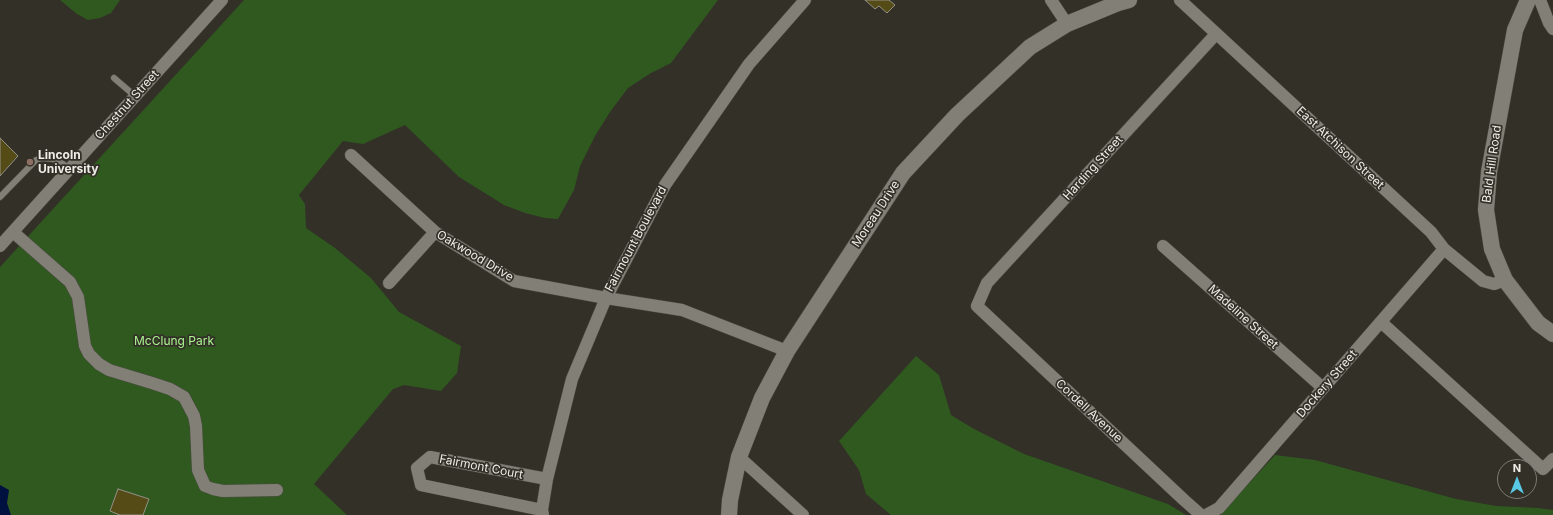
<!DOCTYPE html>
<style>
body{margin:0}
#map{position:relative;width:1553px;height:515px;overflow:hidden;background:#323027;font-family:Inter,sans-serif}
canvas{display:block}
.north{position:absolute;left:1497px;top:459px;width:40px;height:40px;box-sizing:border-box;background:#323027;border:1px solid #7d7c74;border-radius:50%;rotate:0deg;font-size:11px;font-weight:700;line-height:16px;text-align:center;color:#eeede7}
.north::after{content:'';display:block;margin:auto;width:14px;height:18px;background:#59c8e5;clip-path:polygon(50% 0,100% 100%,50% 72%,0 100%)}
</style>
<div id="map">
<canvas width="1553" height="515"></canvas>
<div class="north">N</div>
</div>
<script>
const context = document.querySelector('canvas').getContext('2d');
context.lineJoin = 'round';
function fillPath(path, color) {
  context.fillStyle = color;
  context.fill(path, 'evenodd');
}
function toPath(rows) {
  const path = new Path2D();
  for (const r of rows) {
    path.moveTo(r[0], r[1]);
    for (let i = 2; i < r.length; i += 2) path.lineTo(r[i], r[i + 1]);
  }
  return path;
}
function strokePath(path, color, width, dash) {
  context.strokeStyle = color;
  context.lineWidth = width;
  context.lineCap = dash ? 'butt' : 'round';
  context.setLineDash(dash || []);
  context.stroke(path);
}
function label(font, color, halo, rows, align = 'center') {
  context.font = font + ' Inter,sans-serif';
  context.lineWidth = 3.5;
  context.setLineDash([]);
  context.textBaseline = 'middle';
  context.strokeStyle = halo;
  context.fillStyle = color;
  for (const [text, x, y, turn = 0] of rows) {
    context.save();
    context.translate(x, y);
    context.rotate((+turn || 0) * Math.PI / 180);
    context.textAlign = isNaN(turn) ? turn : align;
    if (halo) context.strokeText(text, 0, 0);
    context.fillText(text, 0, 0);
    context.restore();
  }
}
const green = toPath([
 [60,0,120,0,111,13,100,18,88,20,77,14],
 [244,0,718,0,671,63,651,73,628,88,610,112,595,136,580,166,574,190,558,219,545,218,525,213,504,205,459,177,405,125,363,144,343,141,299,195,305,204,306,228,335,248,371,278,399,312,461,346,457,373,441,391,404,385,393,389,314,484,347,515,0,515,0,267],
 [916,356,939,375,951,415,974,429,1024,454,1168,504,1186,515,891,515,866,494,859,470,839,441],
 [1275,455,1315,460,1456,499,1496,506,1538,508,1553,510,1553,515,1220,515]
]);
const water = toPath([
 [0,485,9,490,7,503,11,515,0,515]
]);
const building = toPath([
 [865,0,889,0,895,5,887,13,879,6,875,9,865,0],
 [0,138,18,156,0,176,0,138],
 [118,489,149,499,143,515,120,515,110,511,118,489]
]);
const lane = toPath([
 [114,78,135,96],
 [0,197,36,160,42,158,53,159,63,164,69,169]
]);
const street = toPath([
 [1051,0,1067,24],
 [1180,0,1431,232,1444,249,1483,281,1494,284,1505,280],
 [1540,0,1549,23,1553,29],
 [351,155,435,232,514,281,606,298,682,310,787,351],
 [13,232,70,282,78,297,85,346,89,354,99,364,109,370,152,383,170,389,184,397,194,416,196,426,198,470,205,486,213,489,223,491,277,490],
 [0,246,222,0],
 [1163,246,1323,388],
 [389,283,435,232],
 [1381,322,1543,469,1553,459],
 [739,457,803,515],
 [542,510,421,485,417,468,430,457,547,479],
 [543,515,542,510,547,479,572,379,606,298,665,185,749,64,805,0],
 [1201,515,1184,500,977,306,987,283,1216,34],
 [1206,515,1219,508,1444,249]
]);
const secondary = toPath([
 [1528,0,1515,30,1489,172,1486,210,1492,249,1505,280,1538,323,1553,334],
 [729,515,730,500,739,457,762,398,787,351,903,173,957,115,1030,47,1067,24,1118,3,1129,0]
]);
const markers = [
 [30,162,4,"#8d6e63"]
];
const streetNames = [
 ["Chestnut Street",127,105,-48],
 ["East Atchison Street",1340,148,43],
 ["Bald Hill Road",1492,164,-82],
 ["Harding Street",1093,168,-48],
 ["Moreau Drive",876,214,-57],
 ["Fairmount Boulevard",636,239,-62],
 ["Oakwood Drive",475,256,31],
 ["Madeline Street",1243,317,42],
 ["Dockery Street",1327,384,-49],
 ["Cordell Avenue",1089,411,43],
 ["Fairmont Court",481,467,11]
];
const poiNames = [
 ["Lincoln",38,155],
 ["University",38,169]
];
const parkNames = [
 ["McClung Park",174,341]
];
fillPath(green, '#305920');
fillPath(water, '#001140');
fillPath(building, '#554b17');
strokePath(building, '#939187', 1);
strokePath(lane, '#4d4b44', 7);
strokePath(street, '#4d4b44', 13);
strokePath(secondary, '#4d4b44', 17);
strokePath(lane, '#828076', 6);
strokePath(street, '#828076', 12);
strokePath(secondary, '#828076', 16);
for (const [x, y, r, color] of markers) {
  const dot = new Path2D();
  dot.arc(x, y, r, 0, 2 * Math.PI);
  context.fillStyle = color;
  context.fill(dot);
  strokePath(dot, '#323027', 1.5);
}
label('12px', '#eeede7', '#323027', streetNames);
label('bold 12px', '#eeede7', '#323027', poiNames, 'left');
label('12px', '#abf491', '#323027', parkNames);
</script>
